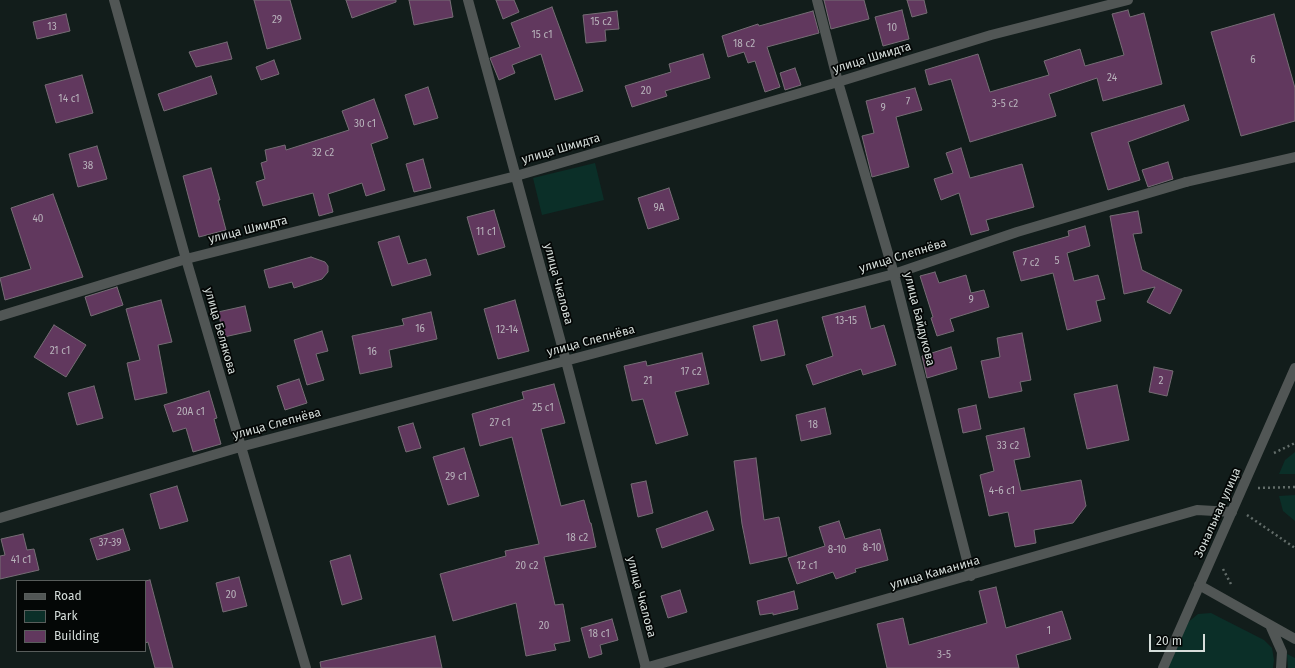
<!DOCTYPE html>
<meta charset="utf-8">
<style>
body{margin:0}
#map{position:relative;width:1295px;height:668px;overflow:hidden;background:#121d1b;font-family:"Fira Sans",sans-serif}
canvas{display:block}
.legend{position:absolute;left:16px;top:580px;width:130px;height:72px;box-sizing:border-box;background:#040706;border:1px solid #585d5b;margin:0;padding:5px 7px;list-style:none;font-size:12px;color:#d6dedb}
.legend li{display:flex;align-items:center;gap:8px;height:20px}
.legend b{width:20px;border:1px solid #585d5b}
.scale{position:absolute;left:1149px;top:634px;width:56px;height:18px;box-sizing:border-box;border:2px solid #d6dedb;border-top:0;padding-left:5px;font-size:12px;line-height:14px;white-space:nowrap;color:#d6dedb;-webkit-text-stroke:3px #040706;paint-order:stroke}
</style>
<div id="map">
<canvas width="1295" height="668"></canvas>
<ul class="legend">
<li><b style="height:5px;background:#515655"></b>Road</li>
<li><b style="height:11px;background:#0b2f28"></b>Park</li>
<li><b style="height:11px;background:#61385e"></b>Building</li>
</ul>
<div class="scale">20 m</div>
</div>
<script>
const context = document.querySelector('canvas').getContext('2d');
context.lineJoin = 'round';
function fillPath(path, color) {
  context.fillStyle = color;
  context.fill(path, 'evenodd');
}
function toPath(rows) {
  const path = new Path2D();
  for (const r of rows) {
    path.moveTo(r[0], r[1]);
    for (let i = 2; i < r.length; i += 2) path.lineTo(r[i], r[i + 1]);
  }
  return path;
}
function strokePath(path, color, width, dash) {
  context.strokeStyle = color;
  context.lineWidth = width;
  context.lineCap = dash ? 'butt' : 'round';
  context.setLineDash(dash || []);
  context.stroke(path);
}
function label(font, color, halo, rows, align = 'center') {
  context.font = font + ' "Fira Sans",sans-serif';
  context.lineWidth = 3.5;
  context.setLineDash([]);
  context.textBaseline = 'middle';
  context.strokeStyle = halo;
  context.fillStyle = color;
  for (const [text, x, y, turn = 0] of rows) {
    context.save();
    context.translate(x, y);
    context.rotate((+turn || 0) * Math.PI / 180);
    context.textAlign = isNaN(turn) ? turn : align;
    if (halo) context.strokeText(text, 0, 0);
    context.fillText(text, 0, 0);
    context.restore();
  }
}
const green = toPath([
 [595,163,604,200,542,215,533,178],
 [1295,452,1295,474,1279,474,1285,460],
 [1295,495,1295,521,1283,511,1279,496],
 [1211,613,1264,640,1272,648,1274,660,1273,668,1168,668,1186,624,1198,614],
 [1287,654,1295,658,1295,668,1288,668]
]);
const building = toPath([
 [254,0,290,0,301,39,267,49,254,0],
 [346,0,396,0,396,2,352,18,346,0],
 [409,0,450,0,453,17,414,25,409,0],
 [496,0,514,0,519,12,503,19,496,0],
 [824,0,864,0,869,19,831,29,824,0],
 [907,0,924,0,927,13,912,17,907,0],
 [552,7,583,91,555,100,541,54,512,65,515,73,499,80,490,58,520,47,511,23,552,7],
 [902,10,909,39,883,46,875,17,902,10],
 [1128,10,1130,17,1144,13,1162,84,1103,101,1097,78,1049,94,1056,116,970,142,951,79,929,85,925,70,978,54,990,92,1049,75,1044,61,1080,49,1085,66,1124,55,1112,14,1128,10],
 [617,11,619,29,605,30,606,41,586,43,583,15,617,11],
 [813,11,819,33,767,47,780,87,765,92,755,61,748,63,744,52,728,57,722,36,758,24,759,26,813,11],
 [66,14,70,31,37,39,33,22,66,14],
 [1274,14,1295,88,1295,121,1241,136,1211,32,1274,14],
 [227,42,232,59,196,67,189,52,227,42],
 [703,54,710,78,665,91,667,96,632,107,625,86,671,72,669,64,703,54],
 [274,60,279,74,261,80,256,67,274,60],
 [795,68,801,85,785,90,780,73,795,68],
 [82,75,93,113,56,123,45,85,82,75],
 [211,76,217,94,164,111,158,94,211,76],
 [428,87,438,118,414,125,405,95,428,87],
 [915,88,922,110,896,117,909,167,872,177,862,136,874,133,866,101,915,88],
 [374,99,388,138,371,144,385,190,366,196,362,183,328,194,333,212,319,216,313,193,263,206,256,182,265,179,261,163,267,161,265,150,285,145,286,150,349,130,342,111,374,99],
 [1184,105,1189,120,1128,142,1140,180,1108,190,1091,133,1184,105],
 [97,146,107,179,78,187,69,154,97,146],
 [961,148,970,178,1022,164,1034,207,986,220,989,230,971,235,959,193,941,200,934,179,953,173,946,153,961,148],
 [423,159,431,188,414,192,406,164,423,159],
 [1168,162,1173,179,1148,187,1142,170,1168,162],
 [211,168,220,200,218,200,226,230,199,237,183,176,211,168],
 [669,188,679,219,648,229,638,198,669,188],
 [53,194,83,277,5,300,0,278,31,269,11,208,53,194],
 [494,210,505,247,478,255,467,217,494,210],
 [1138,211,1142,233,1133,234,1142,270,1182,290,1170,314,1147,302,1155,287,1124,294,1110,216,1138,211],
 [1085,226,1090,246,1067,253,1074,281,1098,275,1105,299,1096,301,1101,321,1067,330,1053,273,1021,281,1013,252,1069,236,1068,231,1085,226],
 [399,236,408,264,426,259,431,275,392,286,378,242,399,236],
 [311,257,325,262,328,266,328,272,322,279,294,288,292,282,269,288,264,270,311,257],
 [935,272,939,283,966,275,971,293,984,290,989,307,950,319,954,331,937,336,931,318,933,317,920,276,935,272],
 [117,287,123,305,91,316,85,297,117,287],
 [161,300,172,342,158,345,167,393,135,400,127,363,140,360,126,309,161,300],
 [515,300,529,351,498,359,484,309,515,300],
 [245,306,251,331,224,337,218,312,245,306],
 [865,306,871,329,884,325,896,365,863,375,861,369,813,385,806,365,833,356,822,317,865,306],
 [431,312,437,339,389,350,392,367,360,374,352,336,404,325,402,319,431,312],
 [777,320,785,355,761,361,753,326,777,320],
 [54,325,86,345,66,377,34,357,54,325],
 [322,331,328,351,316,354,324,380,307,385,294,340,322,331],
 [1022,333,1031,380,1020,382,1022,391,989,398,981,361,1000,357,997,338,1022,333],
 [951,347,957,369,927,378,922,356,951,347],
 [702,353,709,384,675,392,688,435,656,444,643,399,632,401,624,366,646,361,647,366,702,353],
 [1154,367,1173,371,1167,396,1149,392,1154,367],
 [299,379,307,403,285,410,277,386,299,379],
 [554,384,565,423,541,429,561,506,584,500,590,523,591,523,596,547,544,557,555,605,563,604,570,641,554,644,556,650,526,656,516,603,453,621,440,574,506,556,505,551,539,544,512,437,480,446,472,414,524,399,522,392,554,384],
 [1117,385,1129,440,1087,449,1074,394,1117,385],
 [94,386,103,418,77,425,68,393,94,386],
 [209,391,217,418,214,419,221,444,193,452,186,428,173,432,164,405,209,391],
 [976,405,981,429,963,433,958,409,976,405],
 [825,408,831,434,801,441,796,415,825,408],
 [413,423,421,448,406,452,398,427,413,423],
 [1024,428,1030,457,1014,460,1021,491,1081,480,1086,506,1073,523,1034,530,1036,543,1015,547,1008,512,989,516,980,475,994,471,986,436,1024,428],
 [464,448,479,496,448,505,433,457,464,448],
 [756,458,764,520,779,517,787,556,750,564,742,524,734,461,756,458],
 [646,481,653,513,638,517,631,484,646,481],
 [177,486,188,521,160,529,150,494,177,486],
 [707,511,714,530,662,548,656,529,707,511],
 [839,521,845,539,880,529,888,560,855,569,856,572,836,579,833,572,797,584,788,558,825,546,819,527,839,521],
 [123,529,130,550,97,560,90,539,123,529],
 [23,534,27,550,34,549,39,570,0,579,0,556,5,555,1,539,23,534],
 [350,555,362,599,342,605,330,561,350,555],
 [239,577,247,606,223,612,216,583,239,577],
 [150,580,173,668,155,668,148,642,145,643,145,581,150,580],
 [996,587,1006,628,1062,611,1071,639,1016,655,1019,668,887,668,877,624,903,618,909,645,987,623,979,591,996,587],
 [680,590,687,612,668,618,661,596,680,590],
 [794,591,798,609,773,615,773,613,760,615,757,601,794,591],
 [612,619,618,640,600,645,602,654,589,658,581,628,612,619],
 [435,636,442,668,321,668,320,662,435,636]
]);
const path = toPath([
 [1274,453,1295,443],
 [1258,488,1295,487],
 [1247,515,1295,548],
 [1223,569,1232,586]
]);
const service = toPath([
 [1186,182,1295,157]
]);
const minor = toPath([
 [114,0,186,259,306,668],
 [468,0,566,361,646,668],
 [817,0,838,82,894,274,971,576],
 [0,316,186,259,516,176,838,82,991,35,1128,0],
 [0,518,240,447,894,274,1017,232,1186,182],
 [645,668,1197,510,1232,512]
]);
const tertiary = toPath([
 [1199,585,1295,639],
 [1270,625,1282,652,1281,668],
 [1163,668,1295,368]
]);
const numberNames = [
 ["29",277,20],
 ["15 с2",601,22],
 ["13",52,27],
 ["10",892,28],
 ["15 с1",542,35],
 ["18 с2",744,44],
 ["6",1253,60],
 ["24",1112,78],
 ["20",646,91],
 ["14 с1",69,99],
 ["7",908,102],
 ["3-5 с2",1005,104],
 ["9",883,108],
 ["30 с1",365,124],
 ["32 с2",323,153],
 ["38",88,166],
 ["9А",659,208],
 ["40",38,219],
 ["11 с1",486,232],
 ["5",1057,261],
 ["7 с2",1031,263],
 ["9",971,300],
 ["13-15",846,321],
 ["16",420,329],
 ["12-14",507,330],
 ["21 с1",60,351],
 ["16",372,352],
 ["17 с2",691,372],
 ["21",648,381],
 ["2",1161,381],
 ["25 с1",543,408],
 ["20А с1",191,412],
 ["27 с1",500,423],
 ["18",813,425],
 ["33 с2",1008,446],
 ["29 с1",456,477],
 ["4-6 с1",1002,491],
 ["18 с2",577,538],
 ["37-39",110,543],
 ["8-10",872,548],
 ["8-10",837,550],
 ["41 с1",21,560],
 ["20 с2",527,566],
 ["12 с1",807,566],
 ["20",231,595],
 ["20",544,626],
 ["1",1049,631],
 ["18 с1",599,634],
 ["3-5",944,655]
];
const streetNames = [
 ["улица Шмидта",872,58,-17],
 ["улица Шмидта",561,149,-16],
 ["улица Шмидта",248,230,-14],
 ["улица Слепнёва",903,256,-17],
 ["улица Чкалова",558,284,75],
 ["улица Байдукова",919,319,76],
 ["улица Белякова",220,331,74],
 ["улица Слепнёва",591,341,-15],
 ["улица Слепнёва",277,424,-15],
 ["Зональная улица",1218,513,-66],
 ["улица Каманина",935,573,-16],
 ["улица Чкалова",641,597,75]
];
fillPath(green, '#0b2f28');
fillPath(building, '#61385e');
strokePath(building, '#766d75', 1);
strokePath(path, '#636d6a', 2.5, [2, 3]);
strokePath(service, '#515655', 10);
strokePath(minor, '#515655', 10);
strokePath(tertiary, '#515655', 10);
label('10px', '#b9b4bc', null, numberNames);
label('12px', '#d6dedb', '#040706', streetNames);
</script>
